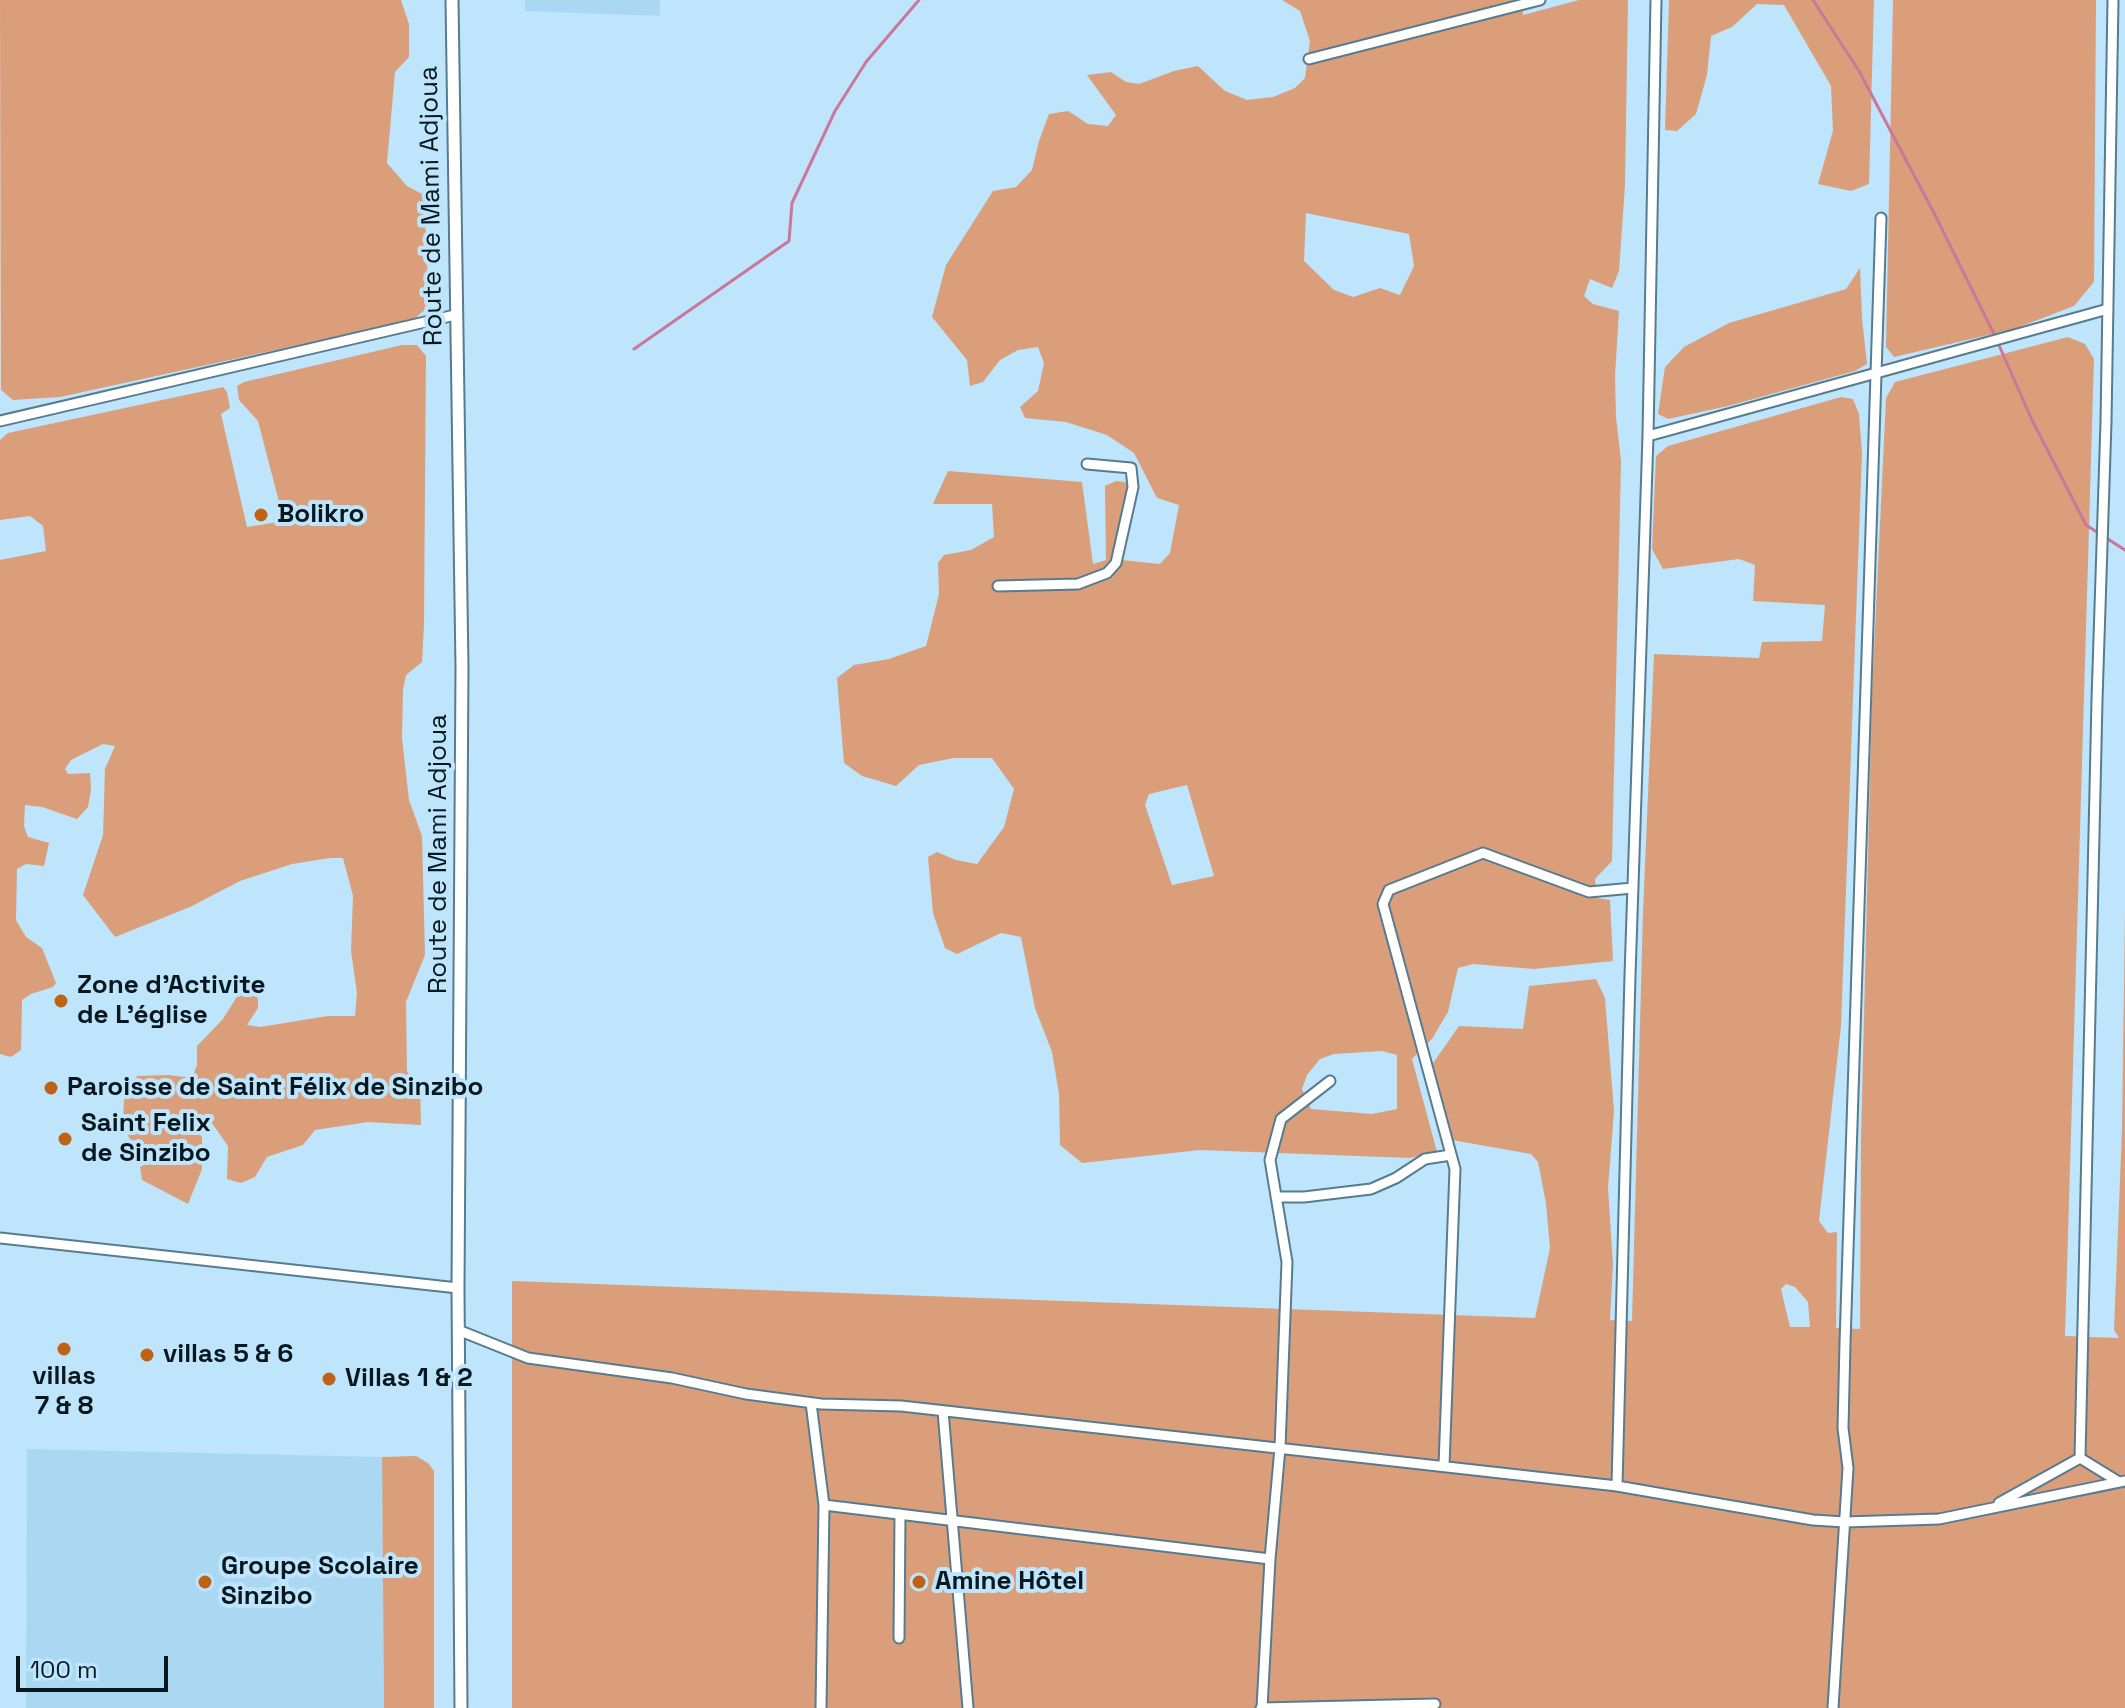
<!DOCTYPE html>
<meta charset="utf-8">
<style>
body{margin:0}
#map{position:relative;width:2125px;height:1708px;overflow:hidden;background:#bee5fb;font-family:"Space Grotesk",sans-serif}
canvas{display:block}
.scale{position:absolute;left:16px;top:1656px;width:152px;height:36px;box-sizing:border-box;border:4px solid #09181f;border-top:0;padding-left:10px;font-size:24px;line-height:28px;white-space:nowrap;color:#09181f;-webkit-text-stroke:6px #bee5fb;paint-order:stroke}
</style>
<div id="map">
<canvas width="2125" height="1708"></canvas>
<div class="scale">100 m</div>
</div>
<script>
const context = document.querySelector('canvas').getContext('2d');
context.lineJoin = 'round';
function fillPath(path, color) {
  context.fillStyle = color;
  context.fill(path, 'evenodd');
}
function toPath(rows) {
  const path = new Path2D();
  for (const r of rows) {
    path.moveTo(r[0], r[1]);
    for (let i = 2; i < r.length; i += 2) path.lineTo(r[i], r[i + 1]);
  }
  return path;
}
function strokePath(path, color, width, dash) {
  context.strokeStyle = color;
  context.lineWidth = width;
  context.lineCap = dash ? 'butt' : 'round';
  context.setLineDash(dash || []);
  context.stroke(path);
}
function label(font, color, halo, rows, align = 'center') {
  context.font = font + ' "Space Grotesk",sans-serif';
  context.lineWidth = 8;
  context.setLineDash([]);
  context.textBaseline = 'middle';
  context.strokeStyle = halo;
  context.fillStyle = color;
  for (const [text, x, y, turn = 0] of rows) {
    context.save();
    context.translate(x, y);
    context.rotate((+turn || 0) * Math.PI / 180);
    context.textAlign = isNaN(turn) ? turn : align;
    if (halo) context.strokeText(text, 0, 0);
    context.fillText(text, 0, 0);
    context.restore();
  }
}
const built = toPath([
 [525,0,660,0,660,16,525,11],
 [27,1449,382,1457,384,1708,26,1708]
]);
const green = toPath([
 [0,0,401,0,409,24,409,57,395,72,387,163,407,186,424,195,429,306,413,320,60,397,13,400,1,390],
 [1282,0,1522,0,1523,15,1579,0,1628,0,1625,185,1619,271,1612,288,1590,279,1584,296,1593,304,1619,311,1615,376,1616,417,1621,461,1612,861,1595,879,1597,898,1610,900,1613,961,1534,969,1473,964,1458,968,1448,1012,1432,1039,1412,1059,1437,1152,1410,1158,1200,1150,1082,1163,1060,1145,1059,1094,1052,1052,1035,1008,1021,937,1001,933,957,954,945,948,933,913,928,857,937,852,956,860,977,864,1004,827,1014,789,992,758,953,758,919,765,896,786,862,776,844,763,837,678,854,665,889,659,926,646,939,594,938,563,944,555,971,550,994,537,992,504,933,504,948,471,1082,482,1093,564,1106,560,1105,486,1116,481,1125,482,1128,489,1122,560,1160,564,1170,553,1179,505,1157,498,1134,453,1107,435,1066,422,1025,418,1020,407,1038,391,1044,363,1038,347,1018,350,1000,360,983,382,970,386,967,360,932,317,946,265,993,191,1016,187,1032,170,1039,141,1049,114,1068,111,1088,124,1108,126,1116,115,1087,75,1111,72,1126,82,1139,84,1174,71,1198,66,1225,91,1247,100,1273,97,1295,88,1305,78,1310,41,1300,11],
 [1306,213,1409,234,1414,266,1400,295,1380,288,1353,297,1334,290,1304,261],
 [1187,785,1214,876,1172,885,1145,805,1149,794],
 [1382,1051,1397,1055,1397,1109,1372,1114,1311,1109,1302,1089,1307,1075,1320,1059,1334,1054],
 [1669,0,1874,0,1869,184,1851,191,1818,184,1833,131,1831,86,1784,5,1757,4,1732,27,1711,36,1707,75,1696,114,1677,131,1665,130],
 [1893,0,2096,0,2094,282,2074,306,2014,329,1894,357,1886,347],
 [1860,268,1862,318,1867,364,1855,371,1728,406,1668,419,1658,414,1665,367,1684,347,1729,323,1846,289],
 [2068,337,2085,344,2094,359,2065,1336,2119,1338,2114,1330,2122,1130,2125,910,2125,1708,512,1708,512,1281,1535,1318,1550,1248,1546,1203,1538,1162,1531,1154,1452,1140,1431,1066,1459,1026,1523,1029,1529,986,1596,979,1605,998,1614,1111,1608,1188,1613,1264,1610,1320,1632,1321,1643,912,1654,654,1759,658,1762,642,1822,641,1825,605,1753,601,1755,565,1739,559,1663,569,1652,549,1656,456,1668,446,1841,397,1853,399,1859,414,1862,453,1841,1026,1819,1221,1828,1233,1837,1232,1836,1328,1860,1329,1861,1139,1872,693,1886,398,1895,382],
 [1786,1284,1795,1287,1808,1302,1810,1327,1790,1327,1781,1289],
 [402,345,417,345,426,356,424,624,422,662,406,675,403,690,402,738,409,800,422,836,425,955,406,1002,407,1071,420,1088,421,1125,368,1122,315,1130,303,1145,267,1157,255,1177,241,1183,227,1179,228,1146,207,1116,192,1115,188,1121,202,1137,202,1169,188,1204,142,1180,140,1167,151,1161,155,1150,150,1145,132,1143,123,1126,124,1098,137,1076,169,1075,192,1078,197,1065,197,1046,223,1019,241,990,253,990,258,999,258,1008,247,1025,260,1027,328,1016,355,1016,357,993,351,951,353,896,343,858,330,858,292,864,240,881,190,907,115,937,83,895,103,835,105,769,115,746,103,744,71,760,65,769,68,774,90,773,91,790,88,807,77,819,42,807,25,805,24,826,28,837,49,843,44,866,26,864,17,869,16,920,26,937,42,948,56,983,53,987,31,994,22,1000,21,1050,11,1057,0,1054,0,560,46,551,43,526,30,516,0,520,0,440,8,433,223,387,227,392,230,408,221,414,247,527,284,521,258,421,239,400,237,386,244,382],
 [416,1456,428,1463,434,1471,434,1708,384,1708,382,1457]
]);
const stream = toPath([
 [1813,0,1859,71,1934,213,1995,336],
 [1998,343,2032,420,2086,525,2125,550],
 [634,349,789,241,792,203,835,111,866,62,919,0]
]);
const minor = toPath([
 [2113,0,2106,422,2097,700,2080,1458,2119,1482],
 [1309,59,1540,0],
 [0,421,455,315],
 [1648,436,2108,309],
 [998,586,1078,584,1107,573,1116,563,1133,487,1131,468,1087,464],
 [1276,1197,1304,1197,1371,1189,1396,1178,1425,1159,1451,1155],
 [0,1238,458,1288],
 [458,1330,528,1358,672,1378,746,1394,821,1404,901,1406,1617,1486,1813,1520,1845,1522,1939,1519,2125,1481],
 [811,1403,824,1505,821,1708],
 [943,1411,968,1708],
 [1444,1466,1455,1169,1383,904,1389,890,1483,853,1589,892,1633,888],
 [1617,1486,1630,975,1648,436,1656,0],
 [1999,1503,2080,1458],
 [824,1505,1270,1559],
 [899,1638,900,1514],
 [1261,1708,1435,1704],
 [1262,1708,1270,1559,1280,1448,1287,1262,1270,1160,1281,1119,1330,1081],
 [1833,1708,1848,1468,1843,1428,1845,1343,1881,218]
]);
const tertiary = toPath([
 [452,0,462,667,458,1288,461,1708]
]);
const markers = [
 [261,515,8,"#c06216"],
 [61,1001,8,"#c06216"],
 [51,1088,8,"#c06216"],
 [65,1139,8,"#c06216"],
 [64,1349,8,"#c06216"],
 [147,1355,8,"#c06216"],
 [329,1379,8,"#c06216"],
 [205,1582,8,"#c06216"],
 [919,1582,8,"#c06216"]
];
const streetNames = [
 ["Route de Mami Adjoua",432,206,-91],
 ["Route de Mami Adjoua",439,854,-90]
];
const poiNames = [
 ["Bolikro",277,515],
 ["Zone d'Activite",77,986],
 ["de L'église",77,1016],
 ["Paroisse de Saint Félix de Sinzibo",67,1088],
 ["Saint Felix",81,1124],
 ["de Sinzibo",81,1154],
 ["villas 5 & 6",163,1355],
 ["villas",64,1377,"center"],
 ["7 & 8",64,1407,"center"],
 ["Villas 1 & 2",345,1379],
 ["Groupe Scolaire",221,1567],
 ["Sinzibo",221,1597],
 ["Amine Hôtel",935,1582]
];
fillPath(built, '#aad8f3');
fillPath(green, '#da9f7a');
strokePath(stream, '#cb769b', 3);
strokePath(minor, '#577b8f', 13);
strokePath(tertiary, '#577b8f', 15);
strokePath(minor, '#fff', 9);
strokePath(tertiary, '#fff', 11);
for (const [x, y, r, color] of markers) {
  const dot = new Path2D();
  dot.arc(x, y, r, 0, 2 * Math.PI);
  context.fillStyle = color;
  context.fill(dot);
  strokePath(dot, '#bee5fb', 3);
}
label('26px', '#09181f', '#bee5fb', streetNames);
label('bold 26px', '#09181f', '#bee5fb', poiNames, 'left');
</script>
